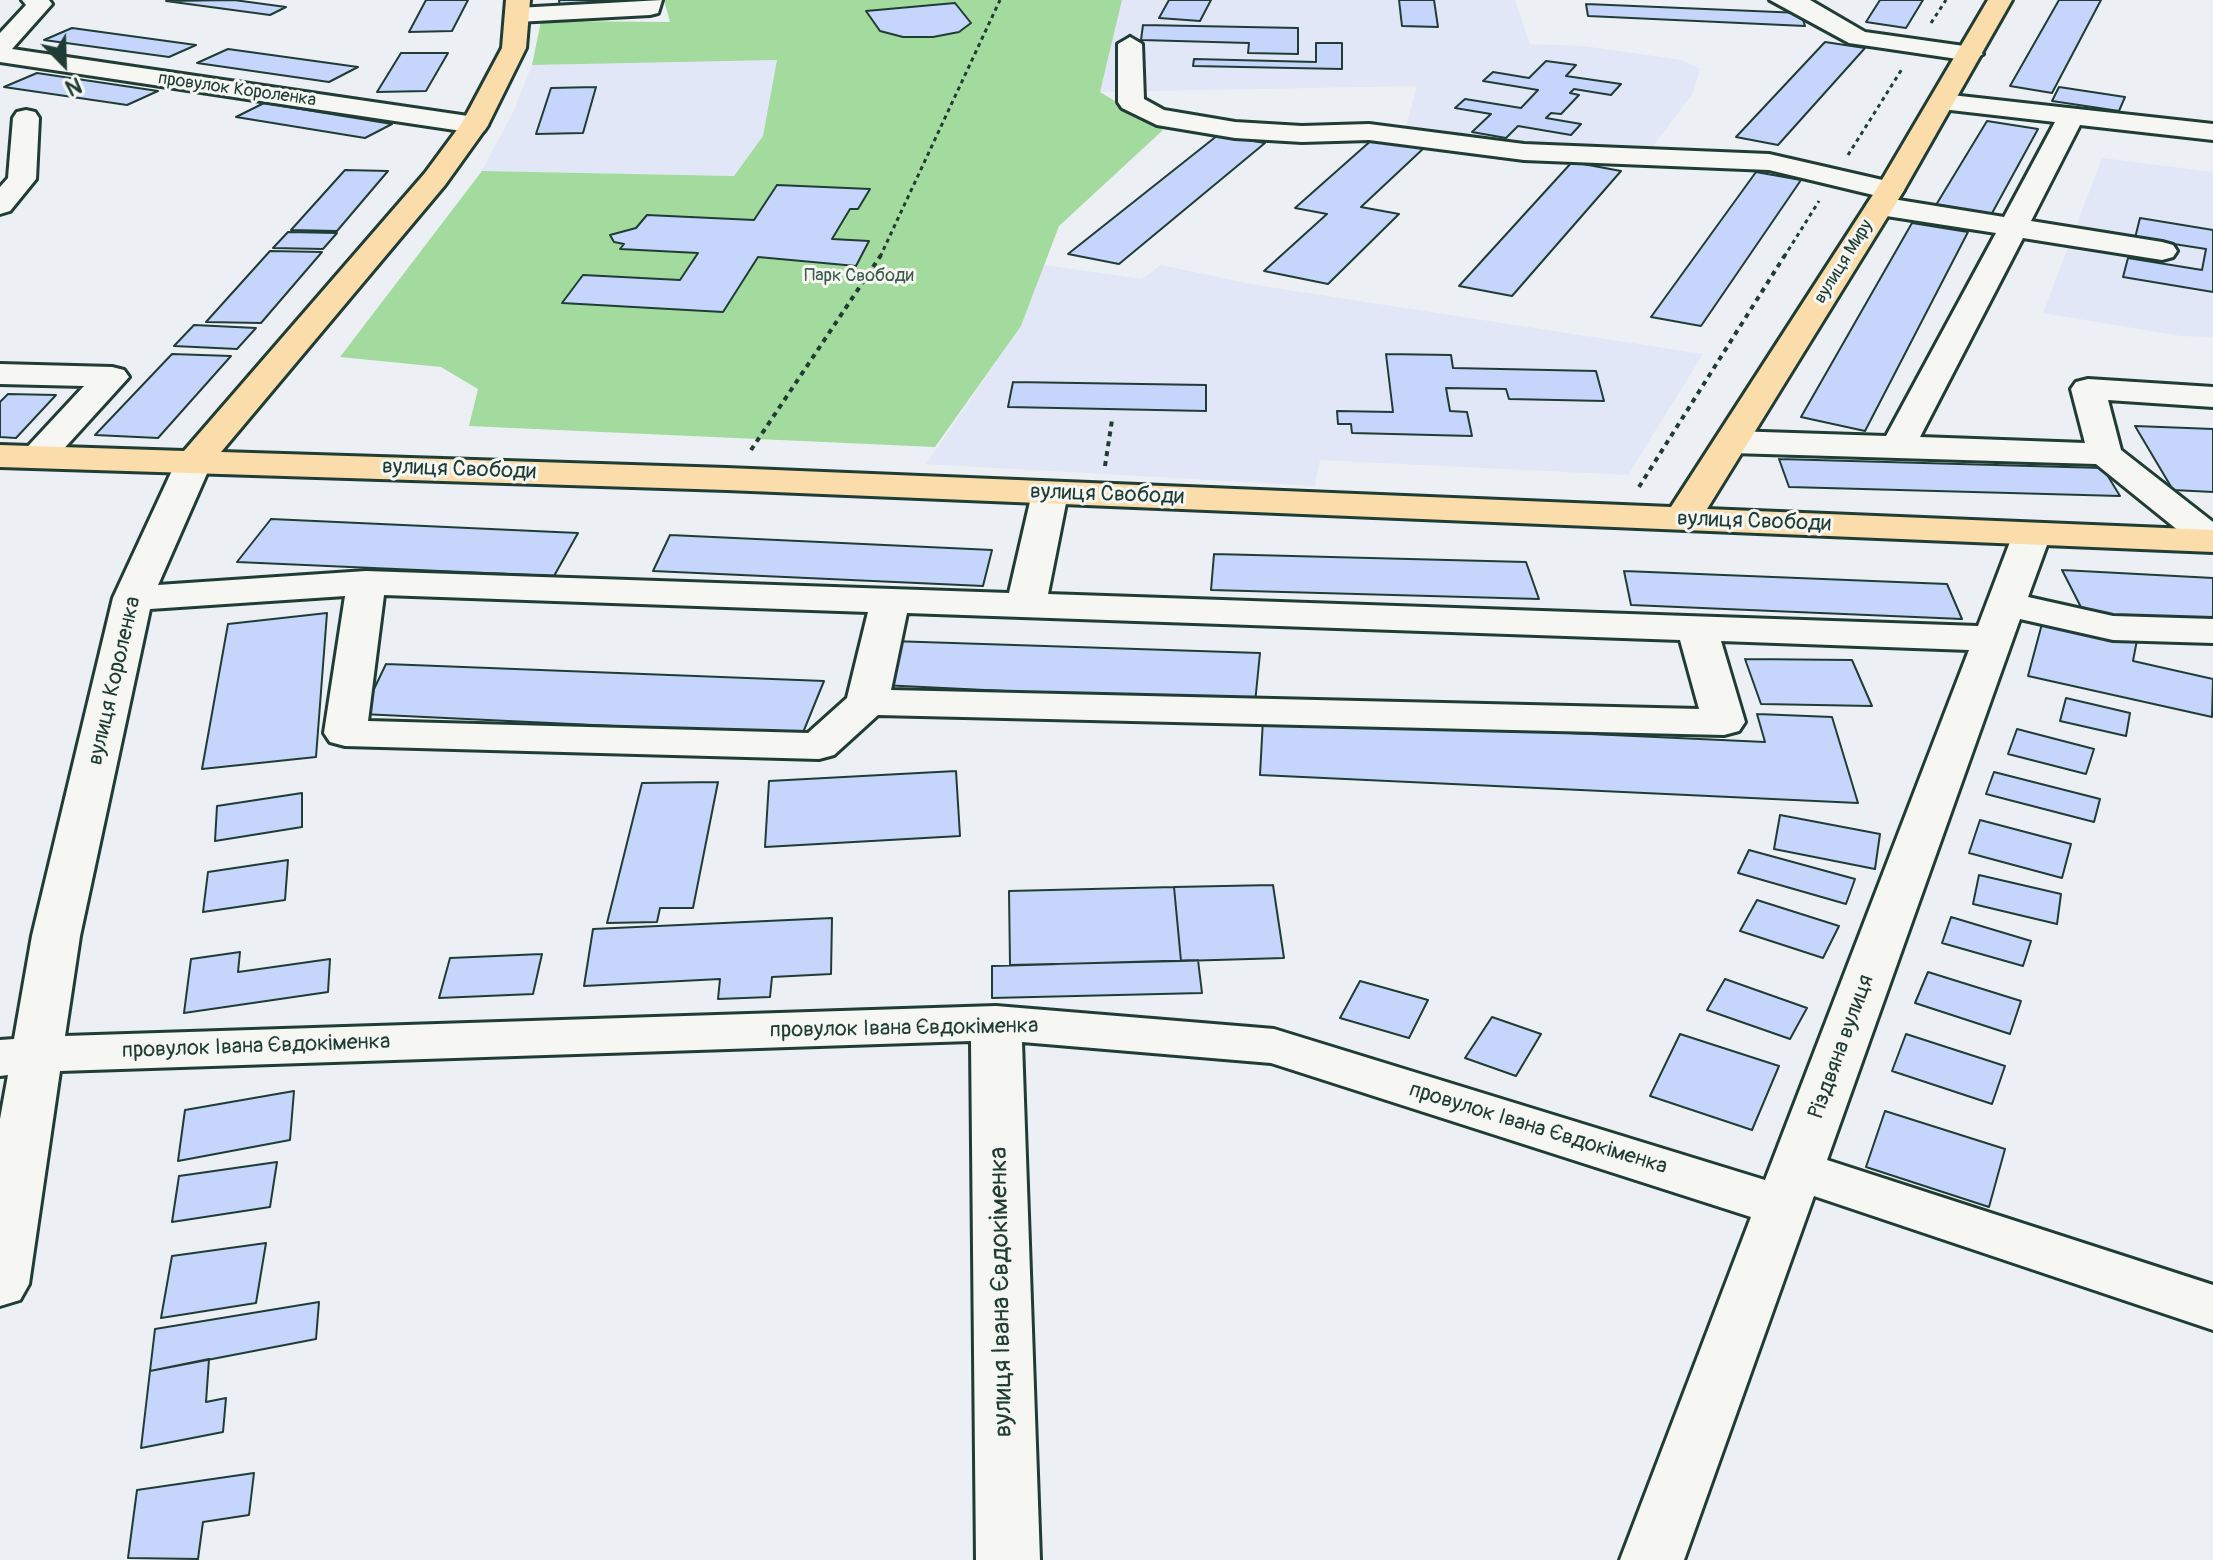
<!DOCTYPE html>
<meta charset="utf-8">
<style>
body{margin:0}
#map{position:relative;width:2213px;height:1560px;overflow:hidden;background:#eceff4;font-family:Pangolin,sans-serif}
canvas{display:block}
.north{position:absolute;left:24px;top:24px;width:80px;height:80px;-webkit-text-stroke:6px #f6f6f2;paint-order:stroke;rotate:157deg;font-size:22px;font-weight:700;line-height:32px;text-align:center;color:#1f3d34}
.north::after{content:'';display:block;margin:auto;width:28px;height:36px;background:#1f3d34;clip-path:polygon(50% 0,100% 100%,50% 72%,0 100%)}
</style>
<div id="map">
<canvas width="2213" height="1560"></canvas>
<div class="north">N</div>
</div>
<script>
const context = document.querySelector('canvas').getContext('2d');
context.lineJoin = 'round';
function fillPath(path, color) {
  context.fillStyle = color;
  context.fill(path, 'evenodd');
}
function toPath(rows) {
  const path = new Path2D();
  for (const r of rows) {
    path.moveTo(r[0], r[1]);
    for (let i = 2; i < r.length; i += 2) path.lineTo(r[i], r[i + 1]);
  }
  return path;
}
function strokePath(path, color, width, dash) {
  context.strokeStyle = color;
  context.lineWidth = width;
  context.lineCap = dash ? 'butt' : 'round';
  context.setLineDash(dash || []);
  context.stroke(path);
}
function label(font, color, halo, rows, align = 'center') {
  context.font = font + ' Pangolin,sans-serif';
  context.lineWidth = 6;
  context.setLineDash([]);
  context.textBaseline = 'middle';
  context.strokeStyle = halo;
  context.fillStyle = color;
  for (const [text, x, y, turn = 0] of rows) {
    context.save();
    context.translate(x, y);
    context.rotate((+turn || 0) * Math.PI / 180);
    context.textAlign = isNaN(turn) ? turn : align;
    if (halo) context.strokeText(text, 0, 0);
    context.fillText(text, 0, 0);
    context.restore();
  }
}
const built = toPath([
 [1122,0,1515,0,1530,44,1583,46,1682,60,1700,69,1693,93,1651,149,1506,146,1404,133,1417,86,1100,92],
 [777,60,763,136,734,176,482,171,513,112,532,65],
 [2102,158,2213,172,2213,337,2181,336,2043,313],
 [1044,265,1142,279,1161,265,1256,285,1703,354,1628,475,1320,460,1315,486,926,464,1021,326]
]);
const green = toPath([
 [664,0,1122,0,1100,92,1163,130,1059,226,1021,326,935,447,469,426,478,389,441,367,340,357,482,171,734,176,763,136,777,60,532,65,541,21,670,22]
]);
const building = toPath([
 [234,0,286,7,270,15,166,1,234,0],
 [426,0,468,0,452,31,409,32,426,0],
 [559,0,629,0,629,5,560,9,559,0],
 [1169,0,1211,0,1200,21,1159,18,1169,0],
 [1399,0,1434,0,1438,27,1402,26,1399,0],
 [1880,0,1923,0,1906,28,1866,22,1880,0],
 [2059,0,2101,0,2052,93,2010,86,2059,0],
 [955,3,971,23,959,32,933,37,903,37,880,31,866,11,955,3],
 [1586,4,1801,13,1805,26,1588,16,1586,4],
 [1143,25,1298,28,1298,54,1248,53,1249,43,1141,40,1143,25],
 [72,28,196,45,169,57,44,40,72,28],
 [1825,42,1865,48,1778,145,1736,137,1825,42],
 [1316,43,1342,43,1342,69,1193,66,1194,59,1316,62,1316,43],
 [228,49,358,67,329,82,197,63,228,49],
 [401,53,448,53,426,91,377,92,401,53],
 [1546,61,1576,65,1566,76,1621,84,1611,95,1574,89,1570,93,1579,95,1561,114,1551,113,1546,118,1581,124,1571,135,1518,126,1506,138,1472,132,1491,114,1455,108,1465,99,1521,108,1538,90,1483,81,1493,72,1529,78,1546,61],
 [37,73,158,91,127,105,4,87,37,73],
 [596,87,583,133,536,134,551,88,596,87],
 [2059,87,2125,97,2119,111,2052,101,2059,87],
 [264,103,392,124,365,138,236,117,264,103],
 [1987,121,2038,129,1991,215,1936,205,1987,121],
 [1218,135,1265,143,1119,264,1068,254,1218,135],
 [1374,138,1425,147,1361,207,1399,214,1328,284,1264,271,1327,214,1295,208,1374,138],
 [1572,162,1621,171,1512,296,1459,286,1572,162],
 [345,170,388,171,337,231,291,230,345,170],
 [1756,172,1801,180,1701,326,1651,317,1756,172],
 [777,185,870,189,858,209,850,209,832,239,869,241,856,266,758,257,723,312,562,303,583,275,680,280,698,253,620,249,624,244,614,242,610,235,636,228,647,215,754,220,777,185],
 [2140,218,2213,230,2213,292,2123,277,2128,258,2202,270,2206,249,2135,238,2140,218],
 [1912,223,1968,232,1865,431,1801,417,1912,223],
 [288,232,337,233,323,249,273,248,288,232],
 [270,251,322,252,261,323,206,322,270,251],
 [194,325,256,328,237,349,174,346,194,325],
 [172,354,231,356,158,438,95,435,172,354],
 [1386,354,1451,355,1453,368,1596,371,1604,401,1509,399,1506,389,1446,388,1450,411,1467,412,1472,436,1352,433,1351,424,1338,424,1337,411,1393,412,1386,354],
 [1013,382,1206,385,1206,411,1008,407,1013,382],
 [8,394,56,395,16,438,0,437,0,402,8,394],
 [2135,426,2213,429,2213,492,2173,490,2135,426],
 [1779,459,2103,468,2120,496,1789,487,1779,459],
 [271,519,578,533,554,576,237,562,271,519],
 [670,535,992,550,983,586,653,571,670,535],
 [1214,554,1526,562,1539,599,1211,590,1214,554],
 [2062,570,2213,578,2213,623,2086,617,2062,570],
 [1624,571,1947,584,1962,619,1631,605,1624,571],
 [327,613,316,757,202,769,228,624,327,613],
 [2043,620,2137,640,2133,661,2213,679,2212,717,2028,676,2043,620],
 [891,641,1260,653,1255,703,881,685,891,641],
 [1745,659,1852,660,1872,706,1761,704,1745,659],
 [386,664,824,681,802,735,362,714,386,664],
 [2066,698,2130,713,2126,736,2060,721,2066,698],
 [1757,714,1832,717,1858,803,1260,775,1263,719,1765,742,1757,714],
 [2017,729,2094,749,2086,774,2008,754,2017,729],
 [956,771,960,836,765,847,769,781,956,771],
 [1994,772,2100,799,2094,822,1986,794,1994,772],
 [718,782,693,908,660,908,657,922,607,923,642,783,718,782],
 [302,793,302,827,215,841,217,806,302,793],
 [1780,815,1880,834,1875,869,1774,849,1780,815],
 [1980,820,2071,844,2062,878,1969,853,1980,820],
 [1749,850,1855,879,1846,904,1738,873,1749,850],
 [288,860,285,900,203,912,208,872,288,860],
 [1979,875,2061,894,2057,924,1973,904,1979,875],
 [1273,885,1284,958,1181,961,1174,887,1273,885],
 [1174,887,1181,961,1010,965,1009,891,1174,887],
 [1757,900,1839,926,1823,958,1740,931,1757,900],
 [1951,917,2031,941,2023,966,1942,943,1951,917],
 [832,918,831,974,772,977,770,997,718,999,720,979,584,986,593,929,832,918],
 [240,952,238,972,330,959,328,992,184,1013,191,959,240,952],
 [542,954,533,994,439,998,450,958,542,954],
 [1198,960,1202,993,992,998,992,966,1198,960],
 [1928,972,2021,1001,2010,1034,1915,1003,1928,972],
 [1725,979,1807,1008,1790,1039,1707,1010,1725,979],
 [1360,981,1428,1000,1409,1038,1340,1018,1360,981],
 [1492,1017,1541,1034,1516,1076,1465,1058,1492,1017],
 [1680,1034,1779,1066,1752,1130,1650,1096,1680,1034],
 [1906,1034,2005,1066,1992,1104,1892,1071,1906,1034],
 [294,1091,290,1140,178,1161,185,1110,294,1091],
 [1885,1111,2005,1149,1989,1207,1866,1167,1885,1111],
 [277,1162,270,1207,172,1222,179,1176,277,1162],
 [266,1243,256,1303,161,1318,172,1256,266,1243],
 [319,1302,316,1339,150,1371,155,1329,319,1302],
 [209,1359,206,1402,226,1398,223,1432,141,1448,150,1371,209,1359],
 [254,1473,249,1515,203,1522,198,1559,128,1558,137,1490,254,1473]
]);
const pathFar1 = toPath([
 [1931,23,1946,0],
 [1848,155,1902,69],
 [880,257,1000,0],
 [1784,257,1819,201]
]);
const path = toPath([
 [751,450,881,255],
 [1105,466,1112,420],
 [1639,487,1785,255]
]);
const minor = toPath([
 [22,0,49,0,52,4,12,49,475,117,484,119,488,125,484,131,475,133,0,62,0,33,26,5,22,0],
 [662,0,658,13,650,15,517,22,505,15,517,8,662,0],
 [1770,0,1810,0,1865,32,1971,47,1983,54,1971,61,1849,43,1770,0],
 [1130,37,1142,44,1144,99,1164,110,1235,122,1302,126,1369,124,1524,144,1769,154,1900,184,1904,190,1900,196,1890,199,1769,170,1524,160,1369,140,1302,142,1235,138,1157,125,1122,108,1118,102,1118,44,1130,37],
 [1942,94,2213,124,2213,140,2080,125,2031,221,2162,242,2173,245,2177,251,2173,257,2162,260,2023,238,1920,437,2085,443,2071,389,2076,382,2088,379,2213,387,2213,407,2108,400,2121,450,2213,522,2213,551,2200,548,2096,464,1732,453,1720,449,1714,442,1720,435,1732,431,1886,436,1996,233,1880,215,1870,212,1866,206,1870,200,1880,197,2004,217,2055,122,1933,108,1929,102,1933,96,1942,94],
 [26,110,35,112,39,118,36,179,10,211,0,214,0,187,8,178,13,118,17,112,26,110],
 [0,364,112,367,124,370,129,377,49,465,36,468,23,465,18,457,84,386,0,384,0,364],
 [194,451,207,454,212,462,158,585,366,571,1009,593,1032,493,1037,485,1050,482,1063,485,1068,493,1048,594,1978,626,2013,534,2019,526,2032,523,2045,526,2051,534,2028,597,2113,616,2213,619,2213,643,2113,640,2020,619,1827,1160,2213,1285,2213,1330,1814,1196,1684,1560,1620,1560,1751,1217,1271,1063,1022,1042,1040,1560,976,1560,971,1041,60,1071,29,1284,20,1300,0,1306,0,1119,8,1075,0,1076,0,1040,14,1039,32,936,113,598,176,462,181,454,194,451],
 [384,595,868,612,847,698,808,733,368,721,384,595],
 [345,596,324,733,330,742,345,746,819,759,834,755,878,715,1724,735,1739,731,1745,722,1721,641,1969,650,1765,1180,1274,1029,996,1006,65,1036,80,936,150,609,345,596],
 [907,613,1680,640,1699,709,891,690,907,613]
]);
const major = toPath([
 [506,0,530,0,526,48,488,125,445,185,221,452,727,468,1671,507,1876,190,1988,0,2012,0,1904,190,1707,509,2213,530,2213,552,727,490,0,467,0,445,184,451,425,173,462,123,502,48,506,0]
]);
const farStreetnames = [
 ["провулок Короленка",237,90,8],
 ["вулиця Миру",1844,262,-58]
];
const farParknames = [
 ["Парк Свободи",859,276]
];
const streetNames = [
 ["вулиця Свободи",459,470,2],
 ["вулиця Свободи",1107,495,2],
 ["вулиця Свободи",1754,522,2],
 ["вулиця Короленка",115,681,-77],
 ["провулок Івана Євдокіменка",904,1029,-1],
 ["провулок Івана Євдокіменка",256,1047,-2],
 ["Різдвяна вулиця",1842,1047,-70],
 ["провулок Івана Євдокіменка",1538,1129,17]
];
const nearStreetnames = [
 ["вулиця Івана Євдокіменка",1002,1292,-91]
];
fillPath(built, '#e1e7f6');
fillPath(green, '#a3da9e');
fillPath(building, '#c6d5fc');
strokePath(building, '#1f3d34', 2);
strokePath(minor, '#1f3d34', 6);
strokePath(major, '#1f3d34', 6);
strokePath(pathFar1, '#1f3d34', 3, [4, 4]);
strokePath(path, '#1f3d34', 4, [5, 5]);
fillPath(minor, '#f6f6f2');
fillPath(major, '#fbddab');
label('18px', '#1f3d34', '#f6f6f2', farStreetnames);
label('18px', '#395c49', '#f6f6f2', farParknames);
label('22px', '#1f3d34', '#f6f6f2', streetNames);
label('26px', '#1f3d34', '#f6f6f2', nearStreetnames);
</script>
